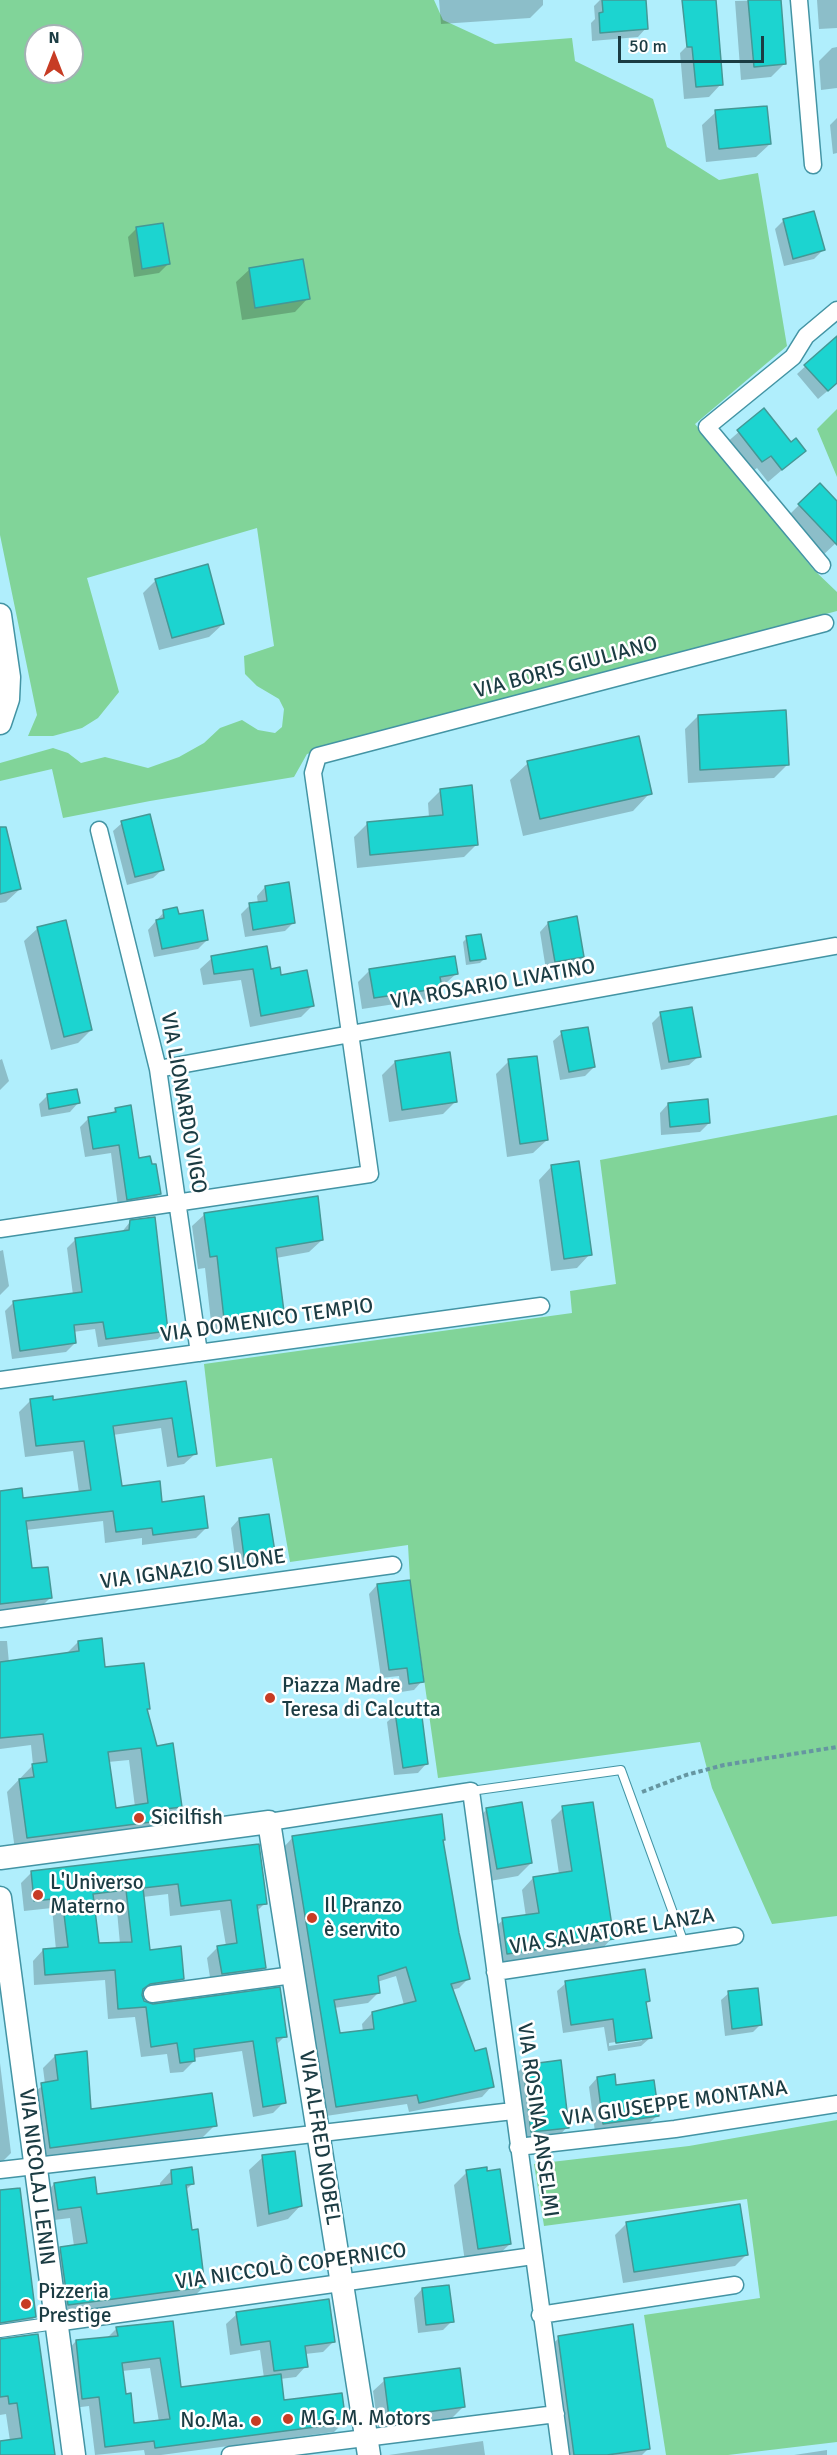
<!DOCTYPE html>
<meta charset="utf-8">
<style>
body{margin:0}
#map{position:relative;width:837px;height:2455px;overflow:hidden;background:#b0eefc;font-family:Signika,sans-serif}
canvas{display:block}
.north{position:absolute;left:24px;top:24px;width:60px;height:60px;box-sizing:border-box;background:#fff;border:2px solid #a4b1b4;border-radius:50%;rotate:0deg;font-size:16px;font-weight:700;line-height:24px;text-align:center;color:#1b3c43}
.north::after{content:'';display:block;margin:auto;width:21px;height:27px;background:#c73c24;clip-path:polygon(50% 0,100% 100%,50% 72%,0 100%)}
.scale{position:absolute;left:618px;top:36px;width:146px;height:27px;box-sizing:border-box;border:3px solid #1b3c43;border-top:0;padding-left:8px;font-size:18px;line-height:21px;white-space:nowrap;color:#1b3c43;-webkit-text-stroke:4px #fff;paint-order:stroke}
</style>
<div id="map">
<canvas width="837" height="2455"></canvas>
<div class="north">N</div>
<div class="scale">50 m</div>
</div>
<script>
const context = document.querySelector('canvas').getContext('2d');
context.lineJoin = 'round';
function fillPath(path, color) {
  context.fillStyle = color;
  context.fill(path, 'evenodd');
}
function toPath(rows) {
  const path = new Path2D();
  for (const r of rows) {
    path.moveTo(r[0], r[1]);
    for (let i = 2; i < r.length; i += 2) path.lineTo(r[i], r[i + 1]);
  }
  return path;
}
function strokePath(path, color, width, dash) {
  context.strokeStyle = color;
  context.lineWidth = width;
  context.lineCap = dash ? 'butt' : 'round';
  context.setLineDash(dash || []);
  context.stroke(path);
}
function label(font, color, halo, rows, align = 'center') {
  context.font = font + ' Signika,sans-serif';
  context.lineWidth = 5;
  context.setLineDash([]);
  context.textBaseline = 'middle';
  context.strokeStyle = halo;
  context.fillStyle = color;
  for (const [text, x, y, turn = 0] of rows) {
    context.save();
    context.translate(x, y);
    context.rotate((+turn || 0) * Math.PI / 180);
    context.textAlign = isNaN(turn) ? turn : align;
    if (halo) context.strokeText(text, 0, 0);
    context.fillText(text, 0, 0);
    context.restore();
  }
}
const green = toPath([
 [0,0,434,0,443,20,495,44,572,38,575,61,653,99,667,147,719,180,758,173,787,346,695,424,813,569,837,592,837,611,307,754,294,777,150,801,63,818,52,769,0,781,0,763,53,748,68,753,81,763,105,757,148,768,179,757,204,743,220,728,242,720,258,730,275,733,282,727,284,709,279,699,257,686,245,674,244,656,274,646,257,528,87,578,119,692,98,718,82,728,53,736,28,736,37,715,0,535],
 [36,36,72,36,72,72,36,72],
 [837,409,837,477,817,429],
 [837,1115,837,1916,772,1924,712,1788,700,1742,438,1778,410,1580,408,1545,290,1562,272,1458,216,1467,204,1364,572,1313,570,1291,616,1284,600,1160],
 [837,2120,837,2442,728,2455,666,2455,644,2315,760,2298,747,2199,544,2226,534,2164,689,2146]
]);
const shadow = toPath([
 [439,0,543,0,543,5,530,18,441,24],
 [600,0,644,0,646,28,638,37,592,41,591,23,595,19,594,6],
 [686,0,714,0,721,84,709,97,684,99,680,53,689,44],
 [779,0,784,64,771,77,741,80,735,1],
 [817,0,837,0,837,28,819,29],
 [837,47,837,88,821,90,819,61,832,48],
 [716,112,770,144,756,157,706,162,702,125],
 [837,118,837,153,833,154,830,125],
 [813,213,823,250,814,259,784,266,775,229,783,221],
 [136,229,168,264,159,273,134,277,128,237],
 [250,269,308,298,295,312,242,320,236,282],
 [837,337,837,383,818,399,797,374],
 [764,410,791,444,804,451,768,482,757,468,749,474,725,444],
 [837,503,837,542,822,556,786,518,799,505],
 [156,580,223,624,209,637,159,650,143,593],
 [698,716,787,765,774,778,688,783,685,729],
 [528,763,650,793,633,811,523,836,510,780],
 [441,790,477,844,464,857,357,868,354,837,367,824,429,818,428,803],
 [122,823,162,870,153,878,127,885,113,831],
 [0,857,20,889,6,902,0,903],
 [265,887,293,923,285,931,245,937,241,914,250,905,258,904,257,896],
 [164,912,178,916,207,940,198,949,154,957,148,930],
 [548,923,583,957,574,965,546,970,540,932],
 [38,928,91,1030,78,1043,51,1050,24,941],
 [467,938,484,959,480,963,466,965,463,942],
 [212,958,270,970,312,1006,301,1017,250,1027,241,980,203,985,200,969],
 [370,970,456,974,428,999,362,1009,358,982],
 [661,1014,698,1057,689,1065,661,1070,652,1023],
 [562,1033,594,1067,585,1076,560,1080,553,1041],
 [2,1059,9,1081,0,1090,0,1060],
 [509,1061,547,1140,533,1153,507,1157,496,1074],
 [395,1062,456,1101,443,1114,389,1122,382,1075],
 [48,1095,78,1103,70,1112,41,1117,39,1104],
 [668,1104,709,1123,700,1132,661,1135,660,1113],
 [116,1109,138,1159,159,1194,150,1203,118,1207,111,1153,85,1157,80,1127,89,1118,110,1115],
 [552,1166,590,1254,577,1268,551,1271,539,1180],
 [205,1214,322,1240,309,1252,276,1258,282,1311,270,1324,212,1331,205,1268,198,1269,192,1226],
 [130,1222,166,1330,158,1339,98,1347,95,1329,73,1332,75,1343,66,1352,12,1359,5,1311,13,1303,73,1295,67,1248,76,1239,121,1233],
 [3,1250,9,1286,0,1295,0,1251],
 [185,1383,195,1454,184,1464,167,1467,161,1428,113,1435,121,1488,161,1504,207,1527,196,1538,142,1545,142,1538,105,1543,103,1521,26,1530,31,1570,50,1598,39,1609,0,1613,0,1492,22,1500,79,1493,73,1451,25,1457,19,1412,30,1401,52,1402],
 [239,1519,273,1552,265,1560,236,1565,231,1528],
 [377,1585,422,1681,414,1690,401,1692,399,1676,381,1678,369,1594],
 [0,1641,7,1641,9,1663,66,1654,78,1642,148,1708,146,1710,156,1747,180,1806,153,1832,15,1850,7,1792,33,1765,31,1745,0,1749],
 [129,1760,135,1807,114,1809,108,1762],
 [396,1714,426,1764,418,1773,394,1775,387,1722],
 [563,1808,612,1938,601,1950,496,1965,491,1931,503,1920,526,1917,522,1890,533,1878,559,1874,551,1820],
 [487,1809,531,1863,518,1876,484,1882,474,1823],
 [293,1837,441,1842,457,1934,469,1978,459,1988,452,1990,474,2052,492,2086,482,2097,409,2112,407,2104,326,2116,283,1848],
 [396,1976,404,2005,372,2013,362,2024,363,2032,338,2035,334,2008,368,2003,378,1993,377,1982],
 [257,1845,265,1903,256,1912,265,1967,254,1978,211,1984,207,1958,218,1947,226,1946,220,1910,170,1916,168,1894,143,1897,148,1951,182,1979,171,1989,140,1994,143,2002,285,2036,275,2046,284,2102,273,2113,253,2117,242,2051,193,2058,194,2061,183,2072,170,2073,167,2054,141,2057,135,2017,108,2019,105,1980,34,1985,33,1961,43,1950,56,1950,52,1908,24,1911,21,1883,32,1872],
 [116,1900,120,1944,98,1945,93,1903],
 [566,1983,648,2001,645,2004,650,2038,641,2046,608,2051,604,2027,563,2033,557,1991],
 [642,2038,642,2041,609,2046,609,2043],
 [729,1993,760,2025,753,2032,725,2036,721,2000],
 [55,2056,90,2111,215,2125,203,2137,38,2159,29,2096,45,2084,43,2068],
 [0,2063,11,2153,0,2164],
 [524,2066,567,2127,559,2136,523,2140,515,2075],
 [597,2078,615,2086,657,2116,648,2124,595,2132,589,2087],
 [263,2157,301,2205,288,2219,257,2227,249,2170],
 [171,2171,193,2183,185,2191,191,2231,204,2287,192,2298,57,2316,49,2260,61,2248,74,2246,70,2218,46,2221,43,2196,54,2184,96,2196,160,2187,160,2183],
 [467,2172,510,2244,496,2257,465,2262,454,2185],
 [0,2191,35,2317,23,2328,0,2332],
 [627,2223,746,2255,735,2266,623,2283,615,2235],
 [422,2289,452,2321,443,2330,418,2333,414,2298],
 [237,2314,334,2341,323,2352,305,2354,306,2366,296,2377,280,2379,283,2402,344,2422,334,2432,161,2455,145,2455,144,2450,95,2455,89,2406,73,2408,66,2352,76,2341,107,2338,117,2328,172,2322,180,2389,264,2378,260,2350,230,2355,226,2324],
 [150,2368,159,2422,133,2425,124,2396,122,2371],
 [559,2338,648,2449,642,2455,560,2455,547,2349],
 [0,2345,54,2455,0,2455,0,2443,10,2441,6,2414,0,2415],
 [385,2380,464,2406,452,2418,378,2428,373,2391],
 [483,2441,485,2455,389,2455],
 [827,2450,827,2455,794,2455]
]);
const building = toPath([
 [602,0,646,0,648,29,600,33,599,13,603,12,602,0],
 [682,0,716,0,723,85,696,87,692,47,687,47,682,0],
 [748,0,781,0,786,64,754,67,748,0],
 [767,106,771,144,719,149,715,110,767,106],
 [814,211,825,250,793,259,783,219,814,211],
 [163,223,170,264,142,269,136,227,163,223],
 [303,259,310,299,255,308,249,268,303,259],
 [837,336,837,383,828,391,804,365,837,336],
 [764,408,791,442,796,438,806,451,782,470,771,456,762,462,737,430,764,408],
 [820,483,837,501,837,545,798,504,820,483],
 [208,564,224,624,172,638,155,579,208,564],
 [786,710,789,765,700,770,698,715,786,710],
 [639,736,652,794,540,819,527,761,639,736],
 [472,785,478,845,370,855,367,822,443,815,440,789,472,785],
 [150,814,164,870,135,877,121,821,150,814],
 [0,827,6,827,21,889,0,894,0,827],
 [289,882,295,923,253,930,249,903,267,901,265,886,289,882],
 [177,907,179,914,203,910,208,940,162,949,156,920,164,918,163,910,177,907],
 [577,916,584,957,555,962,548,922,577,916],
 [66,920,92,1030,64,1037,37,927,66,920],
 [481,934,486,959,470,961,466,936,481,934],
 [267,946,271,969,280,967,281,975,307,970,314,1006,261,1016,253,969,214,974,211,956,267,946],
 [455,956,458,974,440,977,442,988,374,998,369,969,455,956],
 [692,1007,701,1057,669,1062,660,1012,692,1007],
 [588,1027,595,1067,569,1072,561,1031,588,1027],
 [450,1052,457,1102,402,1110,395,1061,450,1052],
 [537,1056,548,1140,520,1144,508,1059,537,1056],
 [77,1089,80,1103,49,1109,47,1094,77,1089],
 [708,1099,710,1123,670,1127,668,1103,708,1099],
 [131,1105,139,1158,150,1156,152,1164,156,1164,161,1194,127,1200,119,1145,93,1149,88,1117,116,1112,115,1108,131,1105],
 [579,1161,592,1255,564,1259,551,1165,579,1161],
 [318,1196,323,1240,276,1248,284,1312,224,1319,217,1256,210,1257,204,1213,318,1196],
 [155,1217,168,1331,106,1339,103,1322,74,1325,76,1343,20,1351,13,1301,82,1292,75,1238,129,1230,130,1220,155,1217],
 [186,1381,197,1454,178,1457,172,1418,113,1426,122,1486,160,1481,162,1502,204,1496,208,1528,153,1535,152,1528,116,1532,113,1511,26,1521,32,1568,48,1567,52,1598,0,1604,0,1491,22,1488,23,1498,91,1490,84,1441,36,1446,30,1399,53,1396,53,1400,186,1381],
 [269,1514,275,1552,244,1557,239,1518,269,1514],
 [410,1580,424,1682,409,1684,407,1668,389,1670,377,1584,410,1580],
 [102,1638,105,1667,144,1663,150,1709,147,1709,157,1746,173,1743,182,1807,165,1809,167,1820,27,1838,19,1779,34,1777,32,1764,47,1762,43,1734,0,1738,0,1662,79,1651,78,1641,102,1638],
 [141,1748,148,1803,116,1808,108,1752,141,1748],
 [421,1709,428,1764,403,1768,395,1712,421,1709],
 [522,1802,532,1863,497,1869,486,1808,522,1802],
 [593,1802,614,1939,507,1954,502,1918,539,1913,533,1877,572,1871,562,1806,593,1802],
 [442,1814,445,1840,443,1840,459,1933,470,1979,451,1984,475,2051,486,2048,494,2087,419,2103,417,2095,336,2107,292,1836,442,1814],
 [406,1967,416,2001,372,2012,374,2029,340,2033,334,2000,380,1993,378,1976,406,1967],
 [259,1844,267,1904,257,1905,266,1968,222,1974,217,1946,237,1943,231,1900,181,1906,178,1884,143,1888,150,1950,181,1946,184,1979,150,1984,143,1989,142,1995,144,2001,153,2004,280,1987,287,2037,276,2038,286,2103,263,2107,253,2041,194,2049,195,2061,180,2063,177,2043,151,2047,146,2007,118,2009,115,1970,45,1975,43,1949,68,1947,62,1898,34,1901,31,1871,259,1844],
 [126,1890,132,1942,99,1943,93,1894,126,1890],
 [645,1969,650,2001,646,2002,652,2038,616,2043,613,2019,571,2025,565,1981,645,1969],
 [758,1988,762,2025,732,2029,728,1991,758,1988],
 [87,2051,91,2109,212,2093,217,2126,50,2148,41,2083,58,2080,55,2055,87,2051],
 [561,2060,569,2128,531,2132,523,2065,561,2060],
 [615,2074,616,2085,654,2080,659,2116,603,2124,597,2077,615,2074],
 [295,2151,302,2206,269,2214,262,2155,295,2151],
 [192,2167,194,2184,186,2185,192,2230,198,2229,205,2287,68,2305,60,2247,87,2243,81,2207,58,2210,54,2183,95,2177,97,2194,172,2184,171,2170,192,2167],
 [487,2167,487,2171,500,2169,511,2244,478,2249,466,2170,487,2167],
 [20,2188,36,2317,0,2323,0,2190,20,2188],
 [740,2204,748,2255,634,2272,626,2222,740,2204],
 [449,2285,454,2322,426,2325,422,2288,449,2285],
 [329,2299,335,2342,305,2346,308,2367,274,2371,270,2341,241,2345,236,2312,329,2299],
 [173,2321,181,2387,281,2374,284,2400,342,2393,346,2423,155,2448,154,2441,105,2447,99,2397,82,2399,76,2340,118,2336,116,2327,173,2321],
 [160,2358,170,2419,134,2423,131,2393,126,2394,122,2363,160,2358],
 [633,2324,650,2449,607,2455,574,2455,558,2336,633,2324],
 [38,2334,55,2455,0,2455,0,2441,22,2438,17,2403,9,2404,8,2396,0,2397,0,2339,38,2334],
 [460,2368,465,2407,389,2417,384,2378,460,2368]
]);
const path = toPath([
 [642,1792,686,1775,724,1765,837,1747]
]);
const service = toPath([
 [471,1791,621,1770,684,1943]
]);
const pedestrian = toPath([
 [0,2331,55,2323]
]);
const minor = toPath([
 [799,0,813,165],
 [822,565,707,427,793,357,806,336,837,310],
 [99,830,158,1069,199,1353],
 [158,1069,835,946],
 [0,1229,370,1174,313,773,318,756,825,623],
 [0,1380,541,1306],
 [0,1619,393,1565],
 [269,1822,471,1791,561,2455],
 [495,1972,735,1936],
 [152,1994,293,1975],
 [518,2147,675,2129,837,2104],
 [0,2170,513,2111],
 [540,2315,735,2285],
 [55,2323,533,2256],
 [230,2455,556,2414]
]);
const secondary = toPath([
 [0,615,9,677,8,699,0,723],
 [0,1858,269,1822,369,2455],
 [0,1898,74,2455]
]);
const markers = [
 [270,1698,6,"#c73c24"],
 [139,1818,6,"#c73c24"],
 [38,1895,6,"#c73c24"],
 [312,1918,6,"#c73c24"],
 [26,2304,6,"#c73c24"],
 [288,2419,6,"#c73c24"],
 [256,2421,6,"#c73c24"]
];
const streetNames = [
 ["VIA BORIS GIULIANO",566,668,-15],
 ["VIA ROSARIO LIVATINO",493,985,-10],
 ["VIA LIONARDO VIGO",183,1103,80],
 ["VIA DOMENICO TEMPIO",267,1321,-8],
 ["VIA IGNAZIO SILONE",193,1570,-8],
 ["VIA SALVATORE LANZA",612,1932,-9],
 ["VIA GIUSEPPE MONTANA",675,2104,-8],
 ["VIA ROSINA ANSELMI",537,2120,82],
 ["VIA ALFRED NOBEL",319,2138,81],
 ["VIA NICOLAJ LENIN",36,2177,83],
 ["VIA NICCOLÒ COPERNICO",291,2267,-8]
];
const poiNames = [
 ["Piazza Madre",282,1686],
 ["Teresa di Calcutta",282,1710],
 ["Sicilfish",151,1818],
 ["L'Universo",50,1883],
 ["Materno",50,1907],
 ["Il Pranzo",324,1906],
 ["è servito",324,1930],
 ["Pizzeria",38,2292],
 ["Prestige",38,2316],
 ["M.G.M. Motors",300,2419],
 ["No.Ma.",244,2421,"right"]
];
fillPath(green, '#81d499');
fillPath(shadow, '#0003');
fillPath(building, '#1cd4d0');
strokePath(building, '#449896', 1.5);
strokePath(service, '#4394a4', 10);
strokePath(pedestrian, '#4394a4', 14);
strokePath(minor, '#4394a4', 19);
strokePath(secondary, '#4394a4', 25);
strokePath(path, '#6696a1', 4, [4.5, 3]);
strokePath(service, '#fff', 8);
strokePath(pedestrian, '#fff', 12);
strokePath(minor, '#fff', 16);
strokePath(secondary, '#fff', 22);
for (const [x, y, r, color] of markers) {
  const dot = new Path2D();
  dot.arc(x, y, r, 0, 2 * Math.PI);
  context.fillStyle = color;
  context.fill(dot);
  strokePath(dot, '#fff', 2);
}
label('21px', '#1b3c43', '#fff', streetNames);
label('21px', '#1b3c43', '#fff', poiNames, 'left');
</script>
